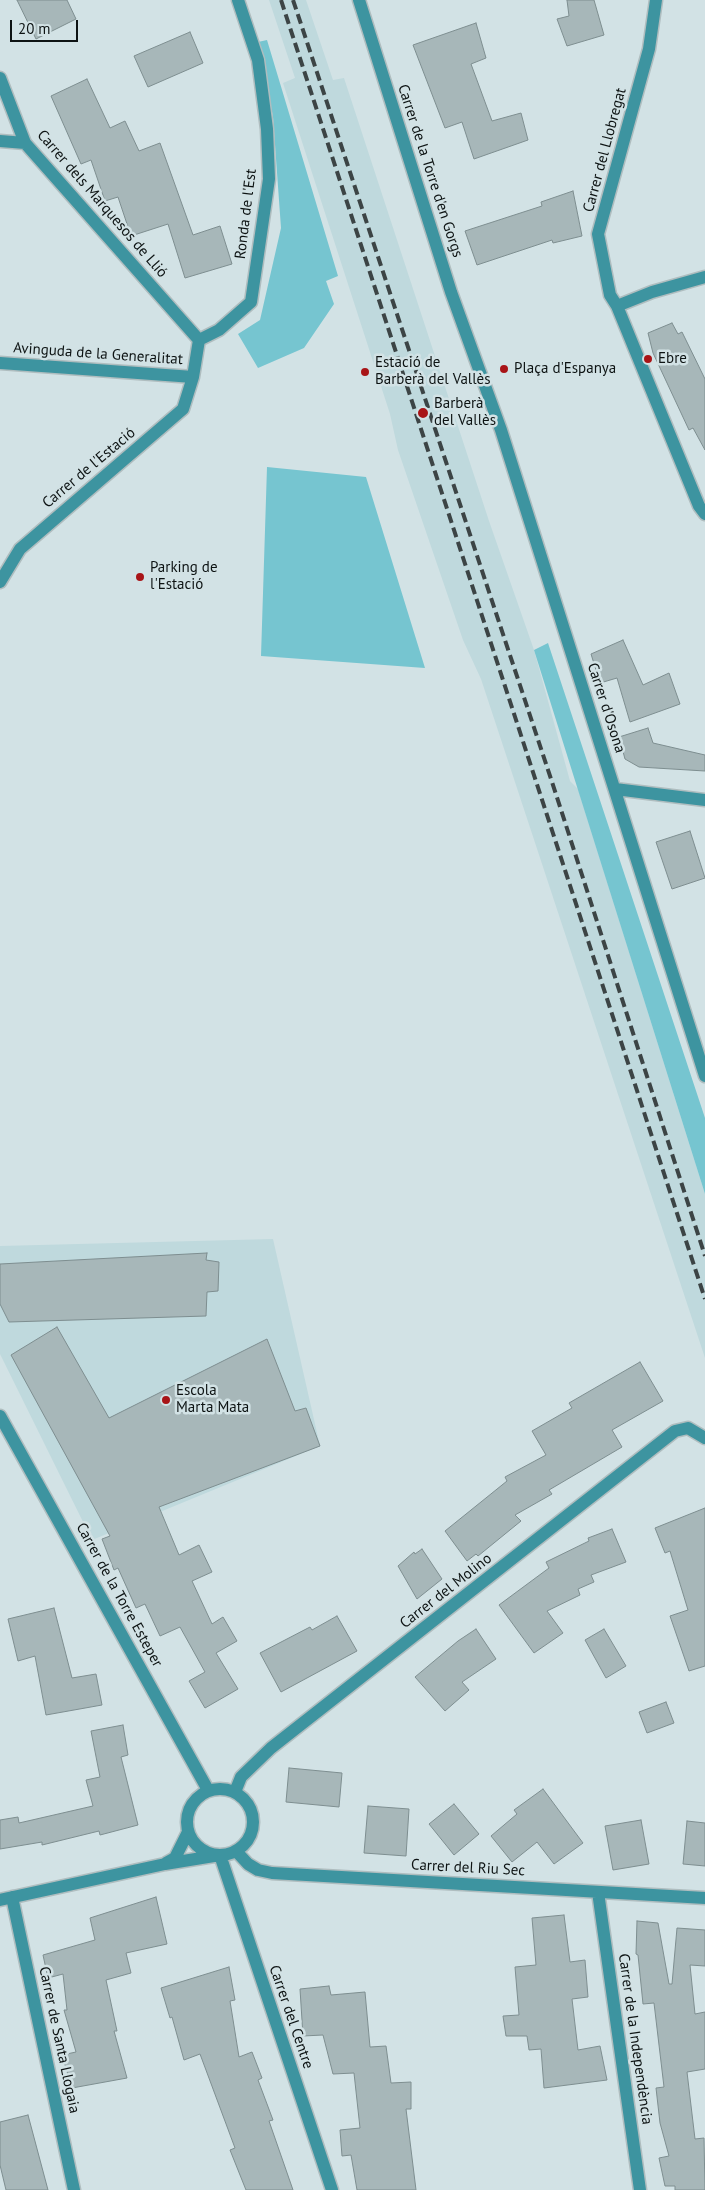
<!DOCTYPE html>
<meta charset="utf-8">
<style>
body{margin:0}
#map{position:relative;width:705px;height:2190px;overflow:hidden;background:#d2e2e5;font-family:"PT Sans",sans-serif}
canvas{display:block}
.scale{position:absolute;left:10px;top:20px;width:68px;height:22px;box-sizing:border-box;border:2px solid #0d1313;border-top:0;padding-left:6px;font-size:15px;line-height:18px;white-space:nowrap;color:#0d1313;-webkit-text-stroke:4px #d2e2e5;paint-order:stroke}
</style>
<div id="map">
<canvas width="705" height="2190"></canvas>
<div class="scale">20 m</div>
</div>
<script>
const context = document.querySelector('canvas').getContext('2d');
context.lineJoin = 'round';
function fillPath(path, color) {
  context.fillStyle = color;
  context.fill(path, 'evenodd');
}
function toPath(rows) {
  const path = new Path2D();
  for (const r of rows) {
    if (r.length === 3) {
      path.moveTo(r[0] + r[2], r[1]);
      path.arc(r[0], r[1], r[2], 0, 2 * Math.PI);
      continue;
    }
    path.moveTo(r[0], r[1]);
    for (let i = 2; i < r.length; i += 2) path.lineTo(r[i], r[i + 1]);
  }
  return path;
}
function strokePath(path, color, width, dash) {
  context.strokeStyle = color;
  context.lineWidth = width;
  context.lineCap = dash ? 'butt' : 'round';
  context.setLineDash(dash || []);
  context.stroke(path);
}
function label(font, color, halo, rows, align = 'center') {
  context.font = font + ' "PT Sans",sans-serif';
  context.lineWidth = 5;
  context.setLineDash([]);
  context.textBaseline = 'middle';
  context.strokeStyle = halo;
  context.fillStyle = color;
  for (const [text, x, y, turn = 0] of rows) {
    context.save();
    context.translate(x, y);
    context.rotate((+turn || 0) * Math.PI / 180);
    context.textAlign = isNaN(turn) ? turn : align;
    if (halo) context.strokeText(text, 0, 0);
    context.fillText(text, 0, 0);
    context.restore();
  }
}
const built = toPath([
 [269,0,306,0,333,80,344,78,489,521,534,650,570,781,578,789,705,1194,705,1358,481,679,463,640,398,450,390,414,283,83,295,78],
 [273,1239,320,1446,92,1540,0,1354,0,1246]
]);
const green = toPath([
 [267,40,338,276,326,281,334,304,304,348,258,368,238,334,260,320,281,228,273,117,258,42],
 [267,467,366,477,425,668,261,656],
 [548,643,705,1118,705,1194,534,650]
]);
const building = toPath([
 [17,0,67,0,76,19,36,39,17,0],
 [567,0,594,0,604,35,567,46,557,19,569,16,567,0],
 [476,23,486,58,471,64,492,121,521,113,528,140,474,159,462,122,445,128,413,45,476,23],
 [190,32,203,63,148,87,134,56,190,32],
 [87,79,110,128,125,121,139,151,160,143,193,235,220,226,232,264,185,278,168,224,131,236,118,197,105,201,91,160,81,164,51,96,87,79],
 [573,191,582,236,553,243,552,240,477,265,465,231,542,206,541,202,573,191],
 [672,323,678,334,682,332,705,379,705,450,693,428,689,430,653,353,648,333,672,323],
 [623,640,643,685,669,673,680,704,630,722,617,678,600,683,591,654,623,640],
 [648,728,653,743,705,755,705,771,639,767,625,759,619,737,648,728],
 [690,831,705,878,672,889,656,842,690,831],
 [207,1253,206,1260,219,1262,218,1291,207,1292,206,1316,9,1322,0,1304,0,1264,207,1253],
 [57,1327,109,1418,267,1339,295,1411,306,1408,320,1446,159,1507,179,1555,199,1545,212,1572,192,1581,212,1624,223,1617,237,1641,216,1653,238,1689,205,1708,189,1681,205,1672,180,1627,160,1636,145,1604,136,1608,118,1568,114,1570,102,1539,110,1536,11,1355,57,1327],
 [640,1362,663,1401,612,1430,622,1447,549,1490,552,1494,515,1515,521,1521,478,1556,476,1554,467,1561,445,1531,507,1481,505,1477,546,1455,532,1431,572,1408,569,1403,640,1362],
 [705,1508,705,1666,689,1671,670,1616,688,1610,670,1551,665,1553,655,1528,705,1508],
 [612,1529,626,1562,591,1575,594,1582,578,1589,580,1595,547,1611,563,1633,534,1653,499,1605,549,1568,546,1562,589,1541,588,1538,612,1529],
 [422,1549,442,1579,417,1599,398,1566,414,1552,415,1554,422,1549],
 [54,1608,72,1678,96,1674,102,1705,46,1715,35,1656,18,1661,8,1619,54,1608],
 [337,1616,357,1651,281,1692,260,1653,310,1627,312,1630,337,1616],
 [476,1629,496,1659,462,1682,469,1690,445,1711,415,1677,458,1641,476,1629],
 [604,1629,626,1666,606,1678,585,1640,604,1629],
 [666,1702,674,1723,647,1733,639,1712,666,1702],
 [123,1725,128,1755,121,1757,138,1825,100,1835,99,1831,42,1845,42,1842,0,1849,0,1820,18,1817,19,1823,93,1806,86,1780,100,1777,91,1731,123,1725],
 [289,1768,342,1773,339,1807,286,1802,289,1768],
 [543,1789,583,1843,554,1864,537,1842,512,1862,491,1836,517,1814,514,1810,543,1789],
 [454,1804,479,1834,454,1855,429,1824,454,1804],
 [368,1806,409,1809,406,1856,364,1853,368,1806],
 [641,1820,649,1864,613,1870,605,1826,641,1820],
 [687,1821,705,1823,705,1866,683,1864,687,1821],
 [156,1897,167,1944,126,1953,131,1973,106,1980,117,2031,114,2031,127,2078,72,2088,62,2055,76,2052,64,2010,67,2010,63,1974,48,1978,43,1955,95,1940,90,1918,156,1897],
 [564,1915,570,1962,585,1960,588,1997,572,1999,578,2050,600,2046,607,2080,544,2088,541,2049,529,2050,527,2036,506,2036,503,2016,519,2015,515,1967,536,1965,532,1918,564,1915],
 [637,1921,658,1923,669,1984,672,1984,677,1928,705,1930,705,1966,690,1965,695,2014,705,2012,705,2069,687,2072,695,2139,704,2138,705,2190,675,2190,675,2186,665,2186,659,2158,669,2156,660,2123,656,2088,664,2087,654,2003,643,2004,638,1955,636,1954,637,1921],
 [229,1967,235,2000,230,2001,239,2057,252,2052,262,2078,258,2080,273,2120,269,2121,293,2190,246,2190,230,2150,235,2148,200,2054,184,2060,172,2017,170,2018,161,1988,229,1967],
 [329,1986,331,1995,365,1992,370,2047,386,2046,391,2083,411,2082,411,2109,406,2109,416,2190,357,2190,351,2155,342,2156,340,2130,360,2128,354,2073,333,2074,323,2035,303,2036,300,1989,329,1986],
 [28,2115,48,2190,6,2190,0,2165,0,2122,28,2115]
]);
const street = toPath([
 [359,0,451,292,501,430,705,1076],
 [656,0,649,49,598,234,610,295,617,306,699,506,705,514],
 [0,78,25,143,199,340],
 [0,141,25,143],
 [617,306,652,292,705,277],
 [199,340,219,330,251,302,269,179,267,129,258,60,238,0],
 [0,363,193,377],
 [0,582,20,549,183,409,193,377,199,340],
 [615,789,705,800],
 [0,1416,208,1790],
 [220,1822,33],
 [235,1792,241,1777,271,1748,675,1431,688,1428,705,1438],
 [236,1851,248,1864,258,1870,272,1873,705,1898],
 [166,1863,175,1858,188,1832],
 [598,1892,640,2190],
 [12,1897,74,2190],
 [0,1900,165,1864,220,1855,332,2190]
]);
const rail = toPath([
 [281,0,705,1299],
 [293,0,552,782,705,1256]
]);
const markers = [
 [648,359,5,"#a81417"],
 [504,369,5,"#a81417"],
 [365,372,5,"#a81417"],
 [423,413,6,"#a81417"],
 [140,577,5,"#a81417"],
 [166,1400,5,"#a81417"]
];
const streetNames = [
 ["Carrer del Llobregat",605,150,-75],
 ["Carrer de la Torre d'en Gorgs",430,171,72],
 ["Carrer dels Marquesos de Llió",102,204,49],
 ["Ronda de l'Est",246,214,-83],
 ["Avinguda de la Generalitat",98,354,4],
 ["Carrer de l'Estació",89,468,-40],
 ["Carrer d'Osona",606,708,72],
 ["Carrer del Molino",446,1591,-38],
 ["Carrer de la Torre Esteper",119,1595,61],
 ["Carrer del Riu Sec",468,1868,3],
 ["Carrer del Centre",291,2017,71],
 ["Carrer de la Independència",635,2039,82],
 ["Carrer de Santa Llogaia",59,2040,78]
];
const poiNames = [
 ["Ebre",658,359],
 ["Estació de",375,363],
 ["Barberà del Vallès",375,380],
 ["Plaça d'Espanya",514,369],
 ["Barberà",434,404],
 ["del Vallès",434,421],
 ["Parking de",150,568],
 ["l'Estació",150,585],
 ["Escola",176,1391],
 ["Marta Mata",176,1408]
];
fillPath(built, '#bfd9dd');
fillPath(green, '#76c5d0');
fillPath(building, '#a7b7b9');
strokePath(building, '#7e8e90', 1);
strokePath(street, '#afbdbf', 15);
strokePath(street, '#3d94a0', 12);
strokePath(rail, '#3c4445', 4, [10, 5]);
for (const [x, y, r, color] of markers) {
  const dot = new Path2D();
  dot.arc(x, y, r, 0, 2 * Math.PI);
  context.fillStyle = color;
  context.fill(dot);
  strokePath(dot, '#d2e2e5', 2);
}
label('15px', '#0d1313', '#d2e2e5', streetNames);
label('15px', '#0d1313', '#d2e2e5', poiNames, 'left');
</script>
